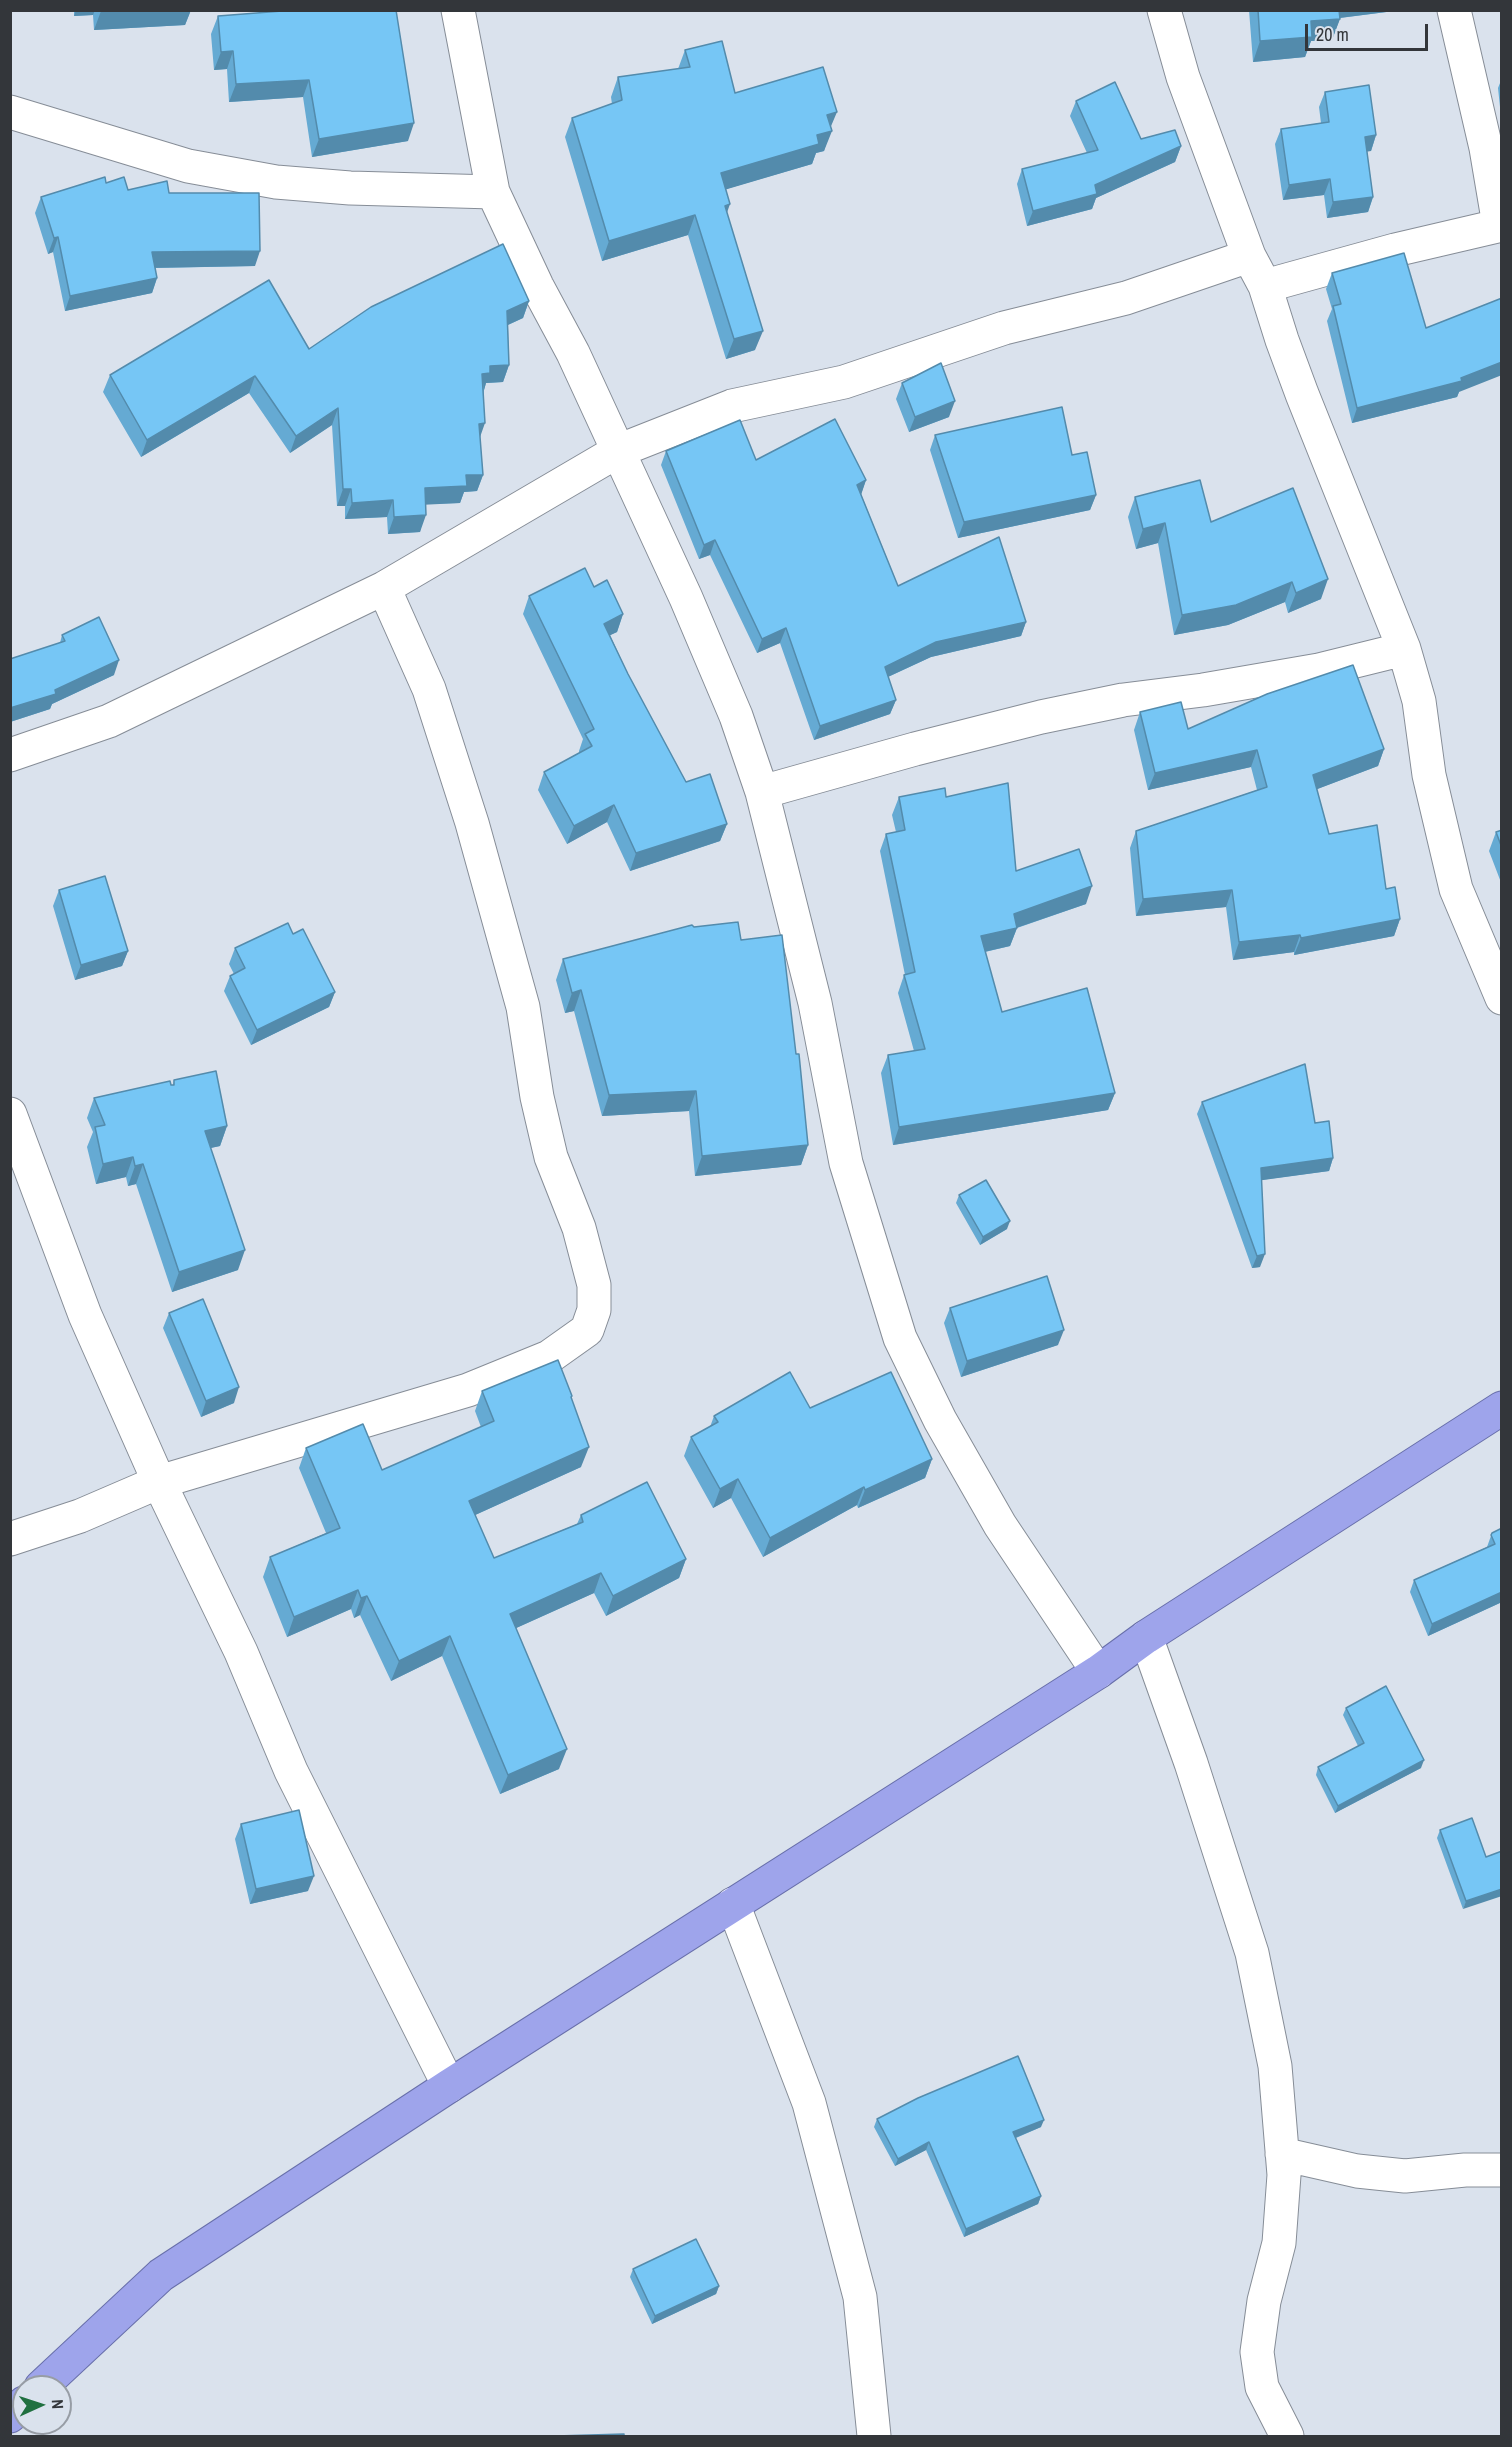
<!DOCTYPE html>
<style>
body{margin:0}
#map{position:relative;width:1512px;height:2447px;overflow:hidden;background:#dae2ed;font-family:"Archivo Narrow",sans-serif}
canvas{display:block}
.frame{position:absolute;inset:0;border:12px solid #33363a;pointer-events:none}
.north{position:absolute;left:12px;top:2375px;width:60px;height:60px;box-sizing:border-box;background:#dae2ed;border:2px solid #979da5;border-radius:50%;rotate:87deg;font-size:16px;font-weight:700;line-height:24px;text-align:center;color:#33363a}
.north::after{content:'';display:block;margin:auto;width:21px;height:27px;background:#207040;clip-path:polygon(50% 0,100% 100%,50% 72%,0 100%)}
.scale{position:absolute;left:1305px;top:24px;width:123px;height:27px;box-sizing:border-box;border:3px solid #33363a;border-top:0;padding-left:8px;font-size:18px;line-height:21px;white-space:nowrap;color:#33363a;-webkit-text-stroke:4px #dae2ed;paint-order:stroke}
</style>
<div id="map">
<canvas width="1512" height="2447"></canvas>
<div class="frame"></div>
<div class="north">N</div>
<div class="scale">20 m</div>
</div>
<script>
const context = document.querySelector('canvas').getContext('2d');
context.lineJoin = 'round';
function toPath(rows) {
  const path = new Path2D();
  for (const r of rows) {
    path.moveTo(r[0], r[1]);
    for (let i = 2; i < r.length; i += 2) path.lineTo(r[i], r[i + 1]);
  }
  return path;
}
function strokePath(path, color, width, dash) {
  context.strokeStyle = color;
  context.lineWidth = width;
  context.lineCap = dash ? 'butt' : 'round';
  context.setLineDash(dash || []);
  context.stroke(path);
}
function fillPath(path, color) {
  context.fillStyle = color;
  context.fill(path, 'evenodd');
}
const minor = toPath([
 [458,10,493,192,537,286,573,353,686,598,736,716,762,792,815,1003,846,1163,900,1338,940,1420,1000,1525,1098,1672],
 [1164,10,1183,77,1249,256,1265,286,1282,340,1302,394,1404,649,1419,701,1429,775,1456,889,1502,998],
 [1454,10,1486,148,1499,225],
 [10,112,188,166,276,182,350,188,493,192],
 [1265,286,1395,250,1502,225],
 [10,755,109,721,384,588,618,451,732,406,844,382,1004,328,1126,298,1249,256],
 [762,792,915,749,1041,717,1123,700,1203,690,1319,670,1404,649],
 [10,1114,85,1315,159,1482,241,1652,291,1771,449,2086],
 [10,1539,80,1516,159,1482,468,1390,549,1357,587,1330,594,1310,594,1285,579,1228,551,1157,537,1097,523,1007,472,823,429,689,384,588],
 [1146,1637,1191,1763,1252,1953,1275,2066,1284,2175,1279,2243,1264,2301,1257,2352,1262,2387,1287,2436],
 [733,1904,809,2103,860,2297,874,2436],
 [1282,2154,1357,2171,1405,2176,1465,2170,1502,2170]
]);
const trunk = toPath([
 [41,2387,161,2275,449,2086,1098,1672,1146,1637,1502,1408],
 [10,2416,24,2403]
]);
const wall = toPath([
 [74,10,191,10,185,25,94,30,93,15,74,16],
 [286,10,396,10,408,141,312,157,303,97,229,102,227,69,214,70,211,34,218,16,286,12],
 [1249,10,1402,10,1340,18,1332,40,1311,41,1305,57,1253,62],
 [685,50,735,93,831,128,824,151,816,153,812,164,726,189,727,214,755,350,726,359,688,235,602,261,565,137,572,118,612,104,611,97,618,77,678,69],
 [1502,78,1502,126,1498,88],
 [1325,92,1376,135,1371,151,1367,151,1373,197,1368,212,1327,218,1324,195,1283,200,1275,144,1281,129,1321,123,1319,107],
 [1076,101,1141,139,1181,146,1175,162,1096,198,1092,209,1027,226,1017,184,1022,169,1087,153,1070,116],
 [106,183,128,190,169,193,255,266,155,268,157,278,152,293,65,311,53,252,48,254,35,213,41,197],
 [1332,273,1426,328,1459,392,1457,397,1352,423,1327,321,1332,309,1326,289],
 [529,301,523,318,508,325,509,365,503,382,486,383,484,390,480,436,483,475,477,491,464,492,460,503,426,504,420,532,388,534,387,517,345,519,345,506,337,506,332,425,290,453,249,393,141,457,103,392,110,375,309,349],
 [902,383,949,417,909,432,896,399],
 [935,435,1072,455,1096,495,1090,510,958,538,930,450],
 [666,451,756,460,866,480,861,494,898,586,1026,622,1021,636,931,657,888,677,896,700,890,714,814,740,780,643,757,653,710,555,699,559,661,465],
 [1135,497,1211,522,1321,599,1288,613,1285,602,1228,625,1174,635,1158,543,1136,549,1128,517],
 [594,587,623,614,617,632,610,635,628,674,686,782,727,824,720,841,630,871,607,822,567,844,538,790,544,772,579,753,579,751,583,739,523,614,529,596],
 [62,635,114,675,52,704,50,709,10,722,10,659,60,643],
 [1140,712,1188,729,1384,749,1378,766,1317,789,1329,834,1386,889,1400,919,1394,936,1294,955,1294,952,1233,960,1226,907,1136,916,1130,848,1136,831,1257,790,1251,767,1148,790,1134,730],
 [899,797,946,797,1016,871,1086,904,1017,928,1010,946,985,952,1002,1012,1115,1093,1108,1110,893,1145,881,1073,888,1055,914,1051,898,993,904,975,905,975,880,851,886,834,896,832,892,815],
 [1502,830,1502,885,1489,851,1496,832],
 [59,890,128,951,122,966,75,980,53,906],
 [694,927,741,940,796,1054,808,1145,801,1165,695,1176,689,1111,602,1116,574,1011,565,1013,556,980,563,959],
 [293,934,335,992,329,1007,251,1045,224,991,230,976,234,974,229,964,235,948],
 [174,1080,227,1126,220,1146,210,1148,238,1270,172,1292,136,1184,128,1186,126,1177,96,1184,87,1147,93,1132,87,1118,94,1098,173,1085],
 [1202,1102,1315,1123,1333,1158,1329,1171,1261,1180,1260,1267,1252,1268,1197,1114],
 [959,1195,1007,1229,980,1245,956,1203],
 [950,1308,1058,1345,961,1377,944,1323],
 [169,1313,234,1403,201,1417,163,1328],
 [482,1391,572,1396,571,1399,581,1467,475,1515,494,1558,577,1524,581,1515,686,1559,679,1578,606,1616,594,1593,516,1628,559,1769,500,1794,442,1656,391,1681,360,1615,354,1618,351,1609,287,1637,263,1577,270,1557,326,1533,299,1468,306,1448,382,1470,481,1427,475,1411],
 [810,1408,932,1459,925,1478,858,1508,857,1505,763,1557,731,1498,713,1508,684,1456,691,1437,710,1427,714,1416],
 [1502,1528,1502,1602,1428,1636,1410,1592,1414,1580,1487,1547,1492,1533],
 [1346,1708,1421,1768,1335,1813,1316,1775,1318,1767,1358,1746,1343,1715],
 [241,1824,308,1891,250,1904,235,1839],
 [1440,1830,1486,1857,1463,1909,1437,1838],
 [877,2119,1041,2127,1016,2138,1041,2196,1038,2204,964,2237,926,2150,895,2166,874,2127],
 [633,2269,719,2286,716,2294,652,2324,630,2277]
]);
const shadedWall = toPath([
 [76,10,95,10,93,15,74,16],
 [191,10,185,25,94,30,101,11],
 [1334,10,1402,10,1331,19],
 [1340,19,1332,40,1311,41,1305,57,1253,62,1260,41,1311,21],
 [233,51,227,69,214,70,221,52],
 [309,80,303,97,229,102,236,84],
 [837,112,829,131,832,131,824,151,816,153,812,164,714,193,721,173,817,135,827,115],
 [414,123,408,141,312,157,319,139],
 [1376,135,1371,151,1359,153,1365,137],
 [1181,146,1175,162,1096,198,1092,209,1027,226,1033,211,1095,185],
 [1330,179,1324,195,1283,200,1289,185],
 [1373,197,1368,212,1327,218,1333,202],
 [730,204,723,224,725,206],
 [695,215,688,235,602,261,609,241],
 [58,237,53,252,48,254,54,238],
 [260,251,255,266,146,268,152,252],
 [157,278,152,293,65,311,70,296],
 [529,301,523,318,501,328,507,311],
 [763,331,755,350,726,359,734,339],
 [1502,362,1502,375,1459,392,1457,397,1352,423,1357,408,1461,378],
 [509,365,503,382,486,383,484,390,482,374,490,366],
 [255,376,249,393,141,457,147,440],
 [955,401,949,417,909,432,915,417],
 [338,408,332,425,290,453,296,436],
 [485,423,479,440,479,424],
 [466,475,483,475,477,491,464,492,460,503,419,505,425,488],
 [866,480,861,495,857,485],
 [343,489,351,489,345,506,337,506],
 [1096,495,1090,510,958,538,964,522],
 [393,500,387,517,345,519,352,503],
 [426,515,420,532,388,534,394,517],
 [1165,523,1158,543,1136,549,1143,529],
 [715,540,710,555,699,559,704,545],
 [1328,579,1321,599,1288,613,1296,593],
 [1292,582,1285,602,1228,625,1174,635,1182,615],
 [623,614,617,632,598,641,604,624],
 [1026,622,1021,636,931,657,879,681,885,667,936,642],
 [786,628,780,643,757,653,762,639],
 [119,660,114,675,52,704,50,709,10,722,10,708,55,690],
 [896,700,890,714,814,740,820,726],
 [1384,749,1378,766,1307,793,1313,775],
 [1257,750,1251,767,1148,790,1155,773],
 [614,805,607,822,567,844,574,826],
 [727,824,720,841,630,871,636,853],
 [1092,886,1086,904,1013,929,1017,928,1010,946,975,954,981,936,1014,914],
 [1232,890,1226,907,1136,916,1143,899],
 [1400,919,1394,936,1294,955,1301,938],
 [1300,935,1294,952,1233,960,1239,942],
 [128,951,122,966,75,980,81,965],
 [581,990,574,1011,565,1013,572,993],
 [335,992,329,1007,251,1045,257,1030],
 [696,1091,689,1111,602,1116,609,1095],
 [1115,1093,1108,1110,893,1145,899,1127],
 [227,1126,220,1146,197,1151,205,1131],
 [808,1145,801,1165,695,1176,702,1156],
 [133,1157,126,1177,96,1184,103,1164],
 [1333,1158,1329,1171,1256,1181,1261,1168],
 [143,1164,136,1184,128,1186,135,1166],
 [1010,1221,1007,1229,980,1245,983,1237],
 [245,1250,238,1270,172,1292,179,1272],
 [1265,1254,1260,1267,1252,1268,1257,1256],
 [1064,1330,1058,1345,961,1377,967,1361],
 [239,1387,234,1403,201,1417,206,1401],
 [589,1447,581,1467,462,1521,469,1501],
 [932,1459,925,1478,858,1508,865,1490],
 [738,1479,731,1498,713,1508,720,1489],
 [864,1487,857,1505,763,1557,770,1538],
 [686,1559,679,1578,606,1616,613,1596],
 [601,1573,594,1593,503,1634,510,1614],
 [358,1590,351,1609,287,1637,294,1617],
 [1502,1592,1502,1602,1428,1636,1432,1624],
 [367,1596,360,1615,354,1618,361,1598],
 [450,1636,442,1656,391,1681,399,1661],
 [567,1749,559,1769,500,1794,508,1775],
 [1424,1760,1421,1768,1335,1813,1338,1806],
 [314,1876,308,1891,250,1904,256,1889],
 [1502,1889,1502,1896,1463,1909,1466,1901],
 [1044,2120,1041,2127,1010,2140,1013,2132],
 [929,2142,926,2150,895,2166,898,2159],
 [1041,2196,1038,2204,964,2237,966,2229],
 [719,2286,716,2294,652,2324,655,2316]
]);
const building = toPath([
 [295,10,396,10,414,123,319,139,309,80,236,84,233,51,221,52,218,16,295,10],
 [1258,10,1339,10,1340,19,1311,21,1312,37,1260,41,1258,10],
 [722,41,735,93,823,67,837,112,827,115,832,131,817,135,819,144,721,173,730,204,725,206,763,331,734,339,695,215,609,241,572,118,622,100,618,77,690,67,685,50,722,41],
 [1115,82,1141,139,1175,130,1181,146,1095,185,1097,194,1033,211,1022,169,1098,150,1076,101,1115,82],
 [1369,85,1376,135,1365,137,1373,197,1333,202,1330,179,1289,185,1281,129,1329,122,1325,92,1369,85],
 [105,177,106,183,124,177,128,190,167,181,169,193,259,193,260,251,152,252,157,278,70,296,58,237,54,238,41,197,105,177],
 [503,244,529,301,507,311,509,365,490,366,490,373,482,374,485,423,479,424,483,475,466,475,467,486,425,488,426,515,394,517,393,500,352,503,351,489,343,489,338,408,296,436,255,376,147,440,110,375,269,280,309,349,371,307,503,244],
 [1404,253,1426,328,1502,298,1502,362,1461,378,1462,381,1357,408,1333,306,1341,304,1332,273,1404,253],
 [941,363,955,401,915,417,902,383,941,363],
 [1062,407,1072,455,1087,452,1096,495,964,522,935,435,1062,407],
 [835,419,866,480,857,485,898,586,999,537,1026,622,936,642,885,667,896,700,820,726,786,628,762,639,715,540,704,545,666,451,740,420,756,460,835,419],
 [1200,480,1211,522,1293,488,1328,579,1296,593,1292,582,1236,605,1182,615,1165,523,1143,529,1135,497,1200,480],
 [585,568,594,587,607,580,623,614,604,624,628,674,686,782,710,774,727,824,636,853,614,805,574,826,544,772,592,746,585,734,594,729,529,596,585,568],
 [99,617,119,660,55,690,56,694,10,708,10,659,65,641,62,635,99,617],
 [1353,665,1384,749,1313,775,1329,834,1377,825,1386,889,1395,887,1400,919,1301,938,1300,935,1239,942,1232,890,1143,899,1136,831,1267,787,1257,750,1155,773,1140,712,1181,702,1188,729,1267,694,1353,665],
 [1008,783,1016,871,1079,849,1092,886,1014,914,1017,928,981,936,1002,1012,1087,988,1115,1093,899,1127,888,1055,925,1049,904,975,915,972,886,834,905,830,899,797,945,788,946,797,1008,783],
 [1502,830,1502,848,1496,832,1502,830],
 [105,876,128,951,81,965,59,890,105,876],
 [738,922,741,940,782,935,796,1054,799,1054,808,1145,702,1156,696,1091,609,1095,581,990,572,993,563,959,692,925,694,927,738,922],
 [288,923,293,934,303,929,335,992,257,1030,230,976,245,968,235,948,288,923],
 [1305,1064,1315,1123,1329,1121,1333,1158,1261,1168,1265,1254,1257,1256,1202,1102,1305,1064],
 [216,1071,227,1126,205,1131,245,1250,179,1272,143,1164,135,1166,133,1157,103,1164,95,1127,105,1125,94,1098,170,1081,171,1085,174,1085,174,1080,216,1071],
 [986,1180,1010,1221,983,1237,959,1195,986,1180],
 [1047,1276,1064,1330,967,1361,950,1308,1047,1276],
 [203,1299,239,1387,206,1401,169,1313,203,1299],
 [558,1360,572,1396,571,1397,589,1447,469,1501,494,1558,583,1522,581,1515,647,1482,686,1559,613,1596,601,1573,510,1614,567,1749,508,1775,450,1636,399,1661,367,1596,361,1598,358,1590,294,1617,270,1557,340,1528,306,1448,363,1424,382,1470,494,1421,482,1391,558,1360],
 [790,1372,810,1408,891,1372,932,1459,865,1490,864,1487,770,1538,738,1479,720,1489,691,1437,718,1422,714,1416,790,1372],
 [1502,1528,1502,1592,1432,1624,1414,1580,1495,1544,1491,1535,1492,1533,1502,1528],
 [1386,1686,1424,1760,1338,1806,1318,1767,1364,1743,1346,1708,1386,1686],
 [299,1810,314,1876,256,1889,241,1824,299,1810],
 [1472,1818,1486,1857,1502,1851,1502,1889,1466,1901,1440,1830,1472,1818],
 [1018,2056,1044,2120,1013,2132,1041,2196,966,2229,929,2142,898,2159,877,2119,918,2098,1018,2056],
 [696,2239,719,2286,655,2316,633,2269,696,2239],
 [624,2434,624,2436,556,2436,624,2434]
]);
strokePath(minor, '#868d97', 35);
strokePath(trunk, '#686faa', 35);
strokePath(minor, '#fff', 33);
strokePath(trunk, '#9ea4eb', 33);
fillPath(wall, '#65aad3');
fillPath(shadedWall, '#538bac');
fillPath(building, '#76c6f5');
strokePath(building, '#538bac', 1.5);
</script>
